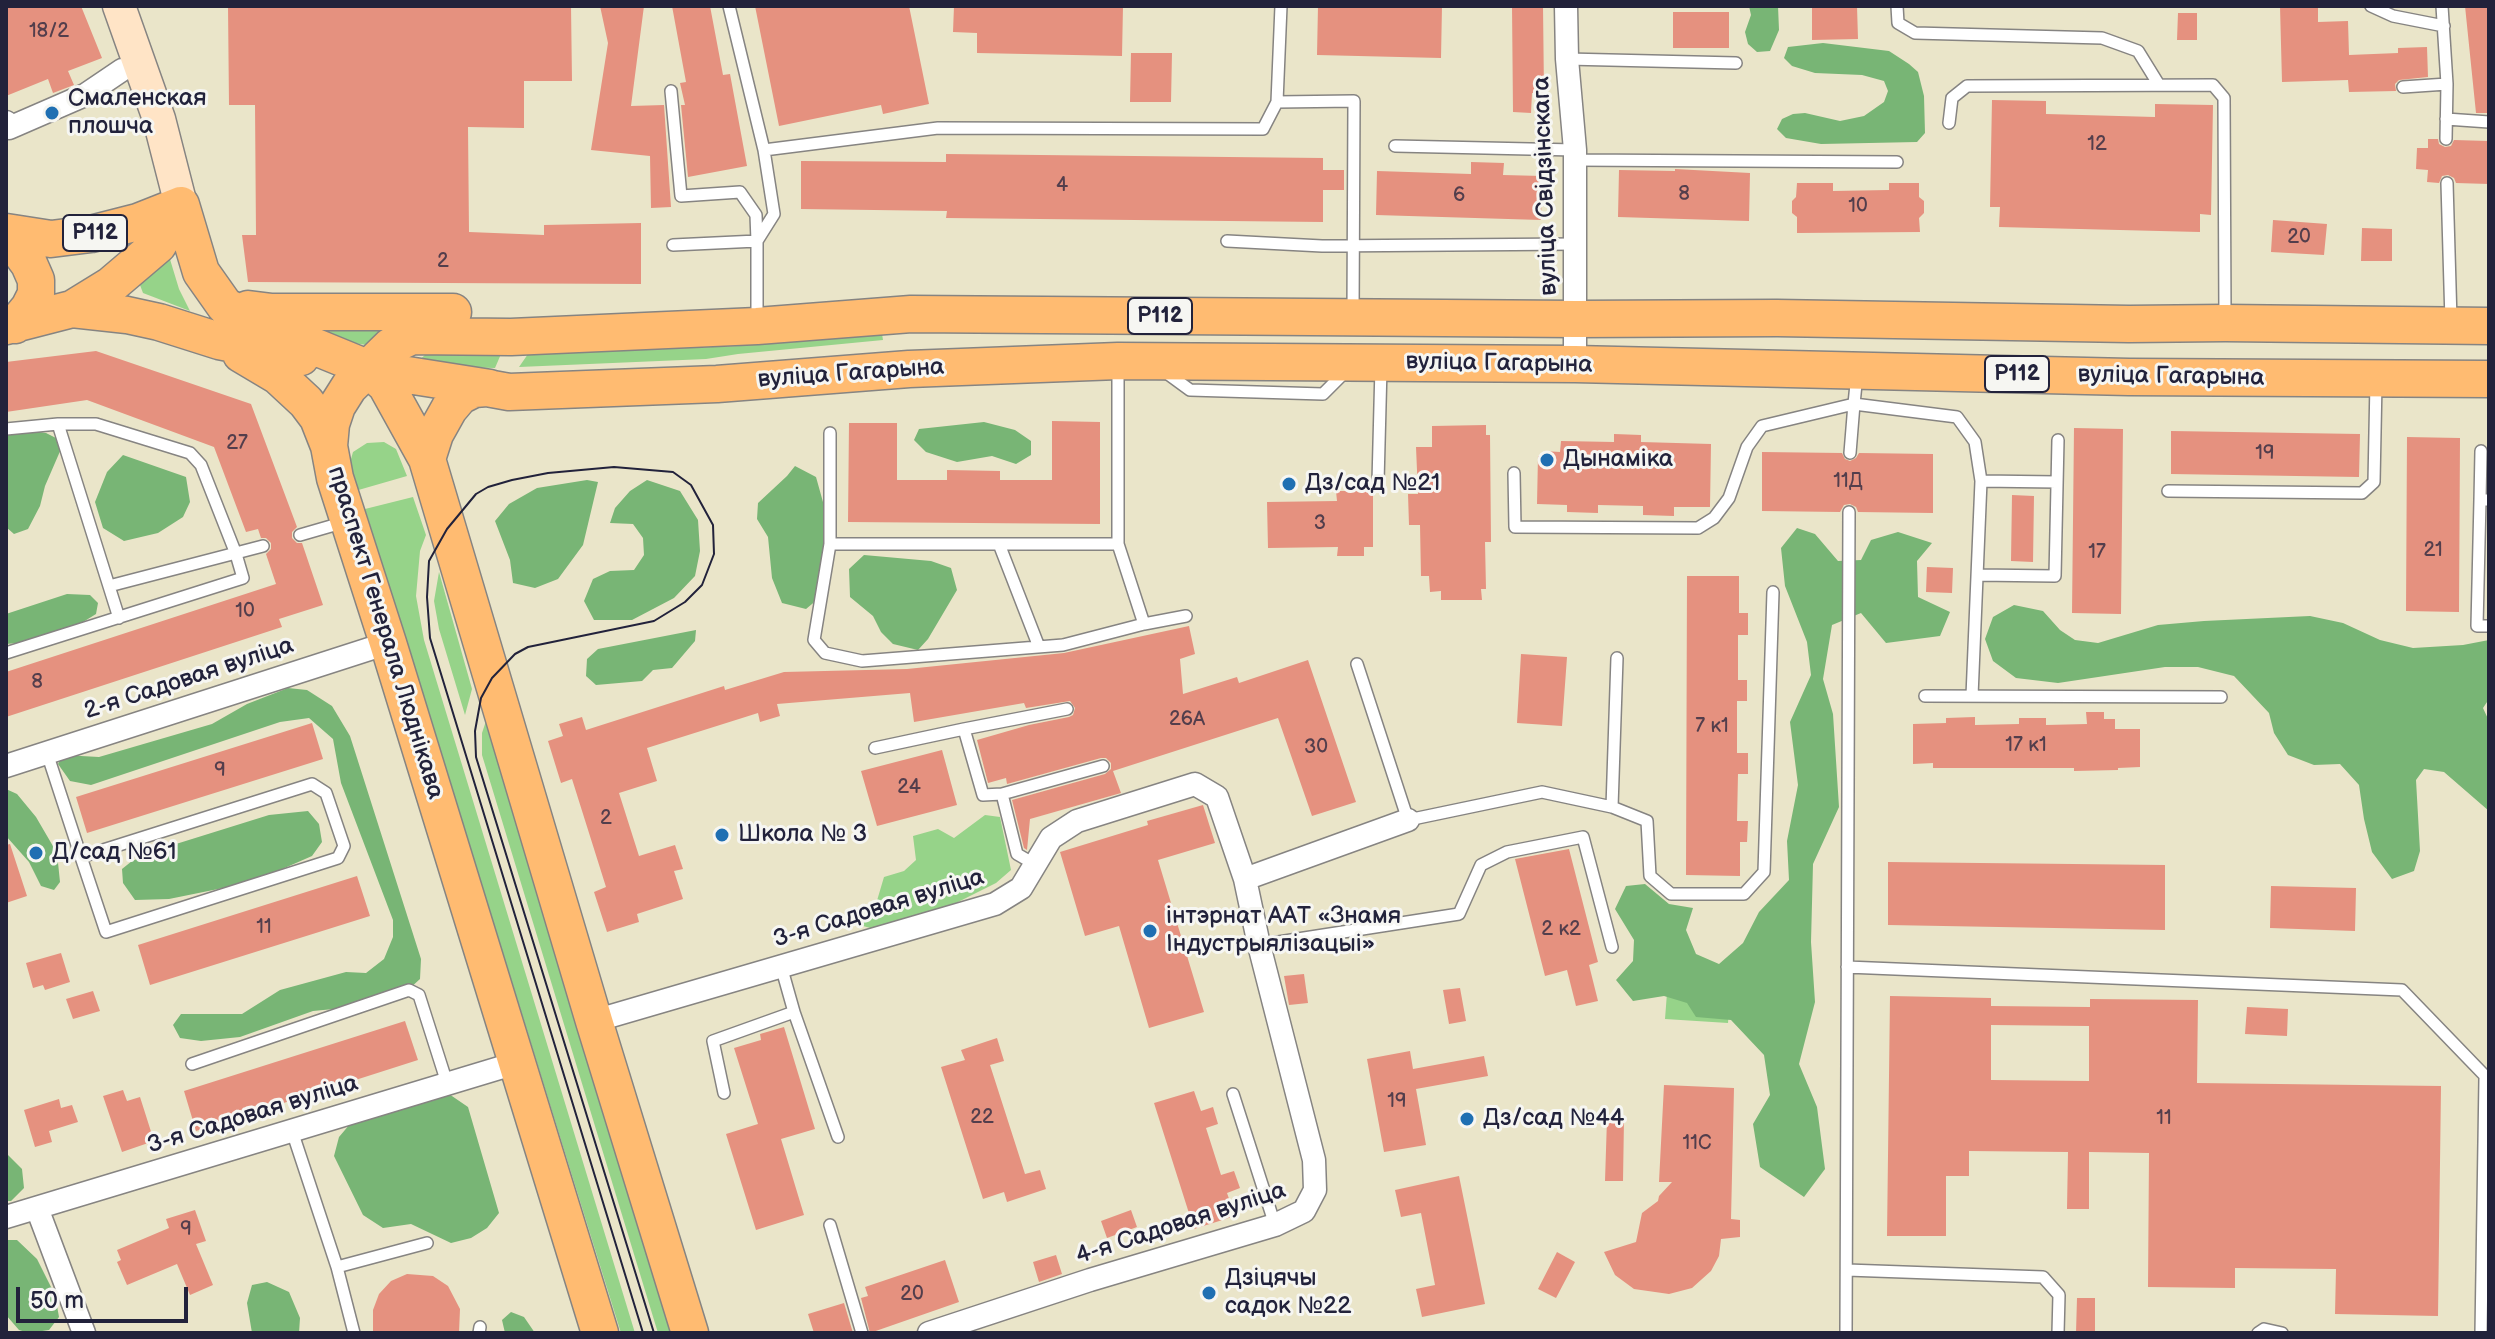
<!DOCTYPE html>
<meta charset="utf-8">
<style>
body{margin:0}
#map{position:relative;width:2495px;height:1339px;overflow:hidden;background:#eae5c9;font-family:"Balsamiq Sans",sans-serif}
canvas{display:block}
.frame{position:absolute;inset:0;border:8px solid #22223b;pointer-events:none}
.scale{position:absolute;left:16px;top:1287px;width:172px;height:36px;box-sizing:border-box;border:4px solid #22223b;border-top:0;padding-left:10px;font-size:24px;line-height:28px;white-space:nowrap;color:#22223b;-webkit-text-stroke:6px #f6f6f2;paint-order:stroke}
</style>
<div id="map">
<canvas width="2495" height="1339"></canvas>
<div class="frame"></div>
<div class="scale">50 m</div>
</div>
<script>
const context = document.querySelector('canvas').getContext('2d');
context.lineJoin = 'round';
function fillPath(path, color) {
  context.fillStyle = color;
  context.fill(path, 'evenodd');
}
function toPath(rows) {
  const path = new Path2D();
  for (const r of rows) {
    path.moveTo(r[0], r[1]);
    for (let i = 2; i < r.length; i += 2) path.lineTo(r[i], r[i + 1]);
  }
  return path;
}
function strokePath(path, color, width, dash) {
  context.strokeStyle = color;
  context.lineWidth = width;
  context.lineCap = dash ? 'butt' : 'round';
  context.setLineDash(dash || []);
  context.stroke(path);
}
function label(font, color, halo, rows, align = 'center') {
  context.font = font + ' "Balsamiq Sans",sans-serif';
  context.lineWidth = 6;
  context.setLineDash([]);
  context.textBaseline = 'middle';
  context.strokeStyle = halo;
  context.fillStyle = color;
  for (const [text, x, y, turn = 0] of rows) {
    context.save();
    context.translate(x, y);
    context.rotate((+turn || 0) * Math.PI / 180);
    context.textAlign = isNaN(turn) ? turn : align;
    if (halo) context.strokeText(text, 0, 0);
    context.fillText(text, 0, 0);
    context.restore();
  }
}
const green = toPath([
 [169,256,179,289,190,311,143,293,140,285],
 [298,326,403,326,373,346,347,342],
 [882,334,883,340,738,354,706,359,519,367,528,354,739,346],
 [501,354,495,368,413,366,425,355],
 [384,442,396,449,407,476,355,491,349,466,353,452,367,443],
 [413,497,426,535,420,551,416,596,424,640,635,1333,621,1333,365,509],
 [439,572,472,689,465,715,439,629,434,601],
 [486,721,495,752,673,1333,658,1333,524,893,482,755,482,733],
 [985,815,1000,817,1011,870,996,883,944,909,881,931,856,924,876,904,884,877,904,871,916,860,913,836,938,829,954,838],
 [1668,980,1731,984,1728,1023,1665,1019]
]);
const forest = toPath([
 [1749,6,1778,6,1779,30,1770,51,1757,52,1748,44,1745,32,1751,15],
 [1823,43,1889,51,1909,64,1918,72,1924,96,1925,133,1917,142,1821,144,1786,138,1777,129,1782,119,1793,114,1805,113,1840,121,1864,116,1884,102,1888,91,1884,81,1862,75,1815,73,1792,66,1784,58,1788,47],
 [984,422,1015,430,1031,441,1031,455,1016,464,992,456,957,462,926,452,914,440,919,429],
 [33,431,46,433,56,438,61,449,45,486,40,506,28,529,14,534,6,527,6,433],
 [123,455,186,477,190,502,183,517,158,533,124,541,103,528,95,502,107,472],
 [795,466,816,477,828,520,818,599,806,609,782,603,772,578,768,537,757,519,758,503,787,476],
 [587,480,598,482,583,545,558,579,535,588,513,583,510,560,495,521,509,504,537,488],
 [647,480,680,491,698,520,700,551,695,576,674,598,632,620,594,620,584,601,593,579,610,571,634,570,644,555,643,538,633,524,610,523,615,508,630,491],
 [1797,528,1815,534,1838,561,1861,560,1871,540,1898,532,1932,543,1917,561,1918,597,1950,612,1940,636,1886,643,1861,613,1832,625,1823,679,1833,714,1839,807,1813,864,1811,942,1815,1002,1799,1064,1817,1107,1825,1169,1804,1197,1760,1167,1753,1124,1770,1095,1764,1055,1731,1020,1696,1017,1687,1003,1664,996,1633,1001,1616,980,1633,961,1634,940,1615,909,1626,886,1645,884,1669,904,1693,908,1686,930,1696,954,1719,964,1743,943,1759,912,1789,880,1787,841,1798,785,1790,722,1811,675,1807,642,1785,586,1781,548],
 [864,555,931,561,951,568,957,590,928,639,918,650,893,644,881,632,873,616,850,597,849,569],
 [67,594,90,595,98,603,96,614,75,627,30,642,6,644,6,614],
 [2014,605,2043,611,2060,630,2075,640,2098,643,2158,625,2204,621,2310,616,2343,623,2380,640,2413,648,2463,645,2489,640,2489,699,2483,708,2489,721,2489,811,2444,772,2424,769,2416,780,2420,851,2414,871,2392,879,2372,852,2364,819,2359,785,2340,764,2314,765,2288,755,2274,733,2269,713,2234,676,2198,667,2165,667,2058,683,2016,678,1993,661,1985,639,1993,617],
 [696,630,695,641,672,668,653,670,642,681,596,685,586,676,587,659,598,649],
 [288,688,307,690,332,706,350,736,421,959,420,979,409,989,375,1005,313,1011,240,1037,201,1041,180,1038,173,1025,181,1014,242,1014,280,990,346,972,366,973,384,959,393,937,393,920,341,783,333,739,309,718,280,722,91,785,70,781,58,764,63,755,99,757,212,724,247,704],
 [6,789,17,794,36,817,57,853,60,882,54,890,41,886,29,862,6,836],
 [308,811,319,824,322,842,312,856,280,870,228,887,169,899,135,900,123,883,122,869,132,861,176,844,269,815],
 [449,1094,468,1107,499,1213,487,1228,471,1238,451,1243,411,1224,383,1228,363,1215,334,1156,339,1137,350,1124],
 [6,1153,22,1169,24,1188,11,1201,6,1201],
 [6,1240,17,1240,37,1259,55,1295,59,1317,49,1330,29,1333,19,1330,6,1315],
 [267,1282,289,1292,300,1318,299,1333,252,1333,247,1303,252,1285],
 [511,1312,524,1317,535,1333,505,1333,502,1320]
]);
const building = toPath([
 [6,6,81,6,102,58,68,71,74,85,53,93,48,79,6,96],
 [228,6,571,6,572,81,524,81,524,128,468,127,469,232,544,235,544,225,641,223,641,284,248,282,242,235,256,235,255,105,229,105],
 [600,6,644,6,631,106,664,105,671,207,651,208,650,156,591,150,608,43],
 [672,6,710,6,723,75,730,74,747,166,688,177,681,105,685,105,680,83,686,82],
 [755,6,909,6,929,104,883,114,881,105,779,126],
 [954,6,1123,6,1122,56,977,53,977,33,953,32],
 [1318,6,1442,6,1441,58,1317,55],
 [1512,6,1543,6,1544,93,1532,93,1531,113,1513,112],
 [1812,6,1857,6,1858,39,1812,40],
 [2280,6,2318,6,2318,22,2348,21,2349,55,2398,53,2398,48,2427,47,2428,77,2399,80,2395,84,2396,91,2349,92,2348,80,2282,82],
 [2465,6,2489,6,2489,113,2476,113],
 [1673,12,1729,12,1729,48,1673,48],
 [2178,13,2197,13,2197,40,2177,40],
 [1131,53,1172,53,1171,102,1130,102],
 [1992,100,2046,101,2046,114,2155,117,2155,104,2213,105,2211,215,2200,214,2200,232,1999,227,2000,207,1990,207],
 [2428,139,2438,139,2439,144,2445,147,2451,146,2454,140,2489,141,2489,184,2456,183,2454,178,2448,175,2442,176,2439,183,2427,182,2428,170,2416,169,2417,148,2428,148],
 [946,154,1323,158,1323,170,1344,170,1344,190,1323,190,1323,222,946,218,947,211,801,209,801,161,946,162],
 [1471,162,1504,163,1503,175,1542,176,1541,220,1376,215,1377,171,1471,174],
 [1675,169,1750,173,1749,221,1618,217,1619,170,1675,171],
 [1797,183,1833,183,1833,191,1889,190,1889,183,1919,183,1919,197,1924,201,1924,213,1919,218,1920,232,1797,233,1797,217,1792,213,1792,201,1796,197],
 [2273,220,2327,224,2324,255,2271,252],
 [2362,228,2392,229,2392,261,2361,261],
 [96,351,251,404,297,527,292,532,292,538,297,543,302,543,323,605,279,619,282,627,6,717,6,672,276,584,266,554,271,549,271,543,266,538,261,538,258,529,246,532,214,447,87,400,6,412,6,362],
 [1052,421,1100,422,1100,524,848,522,849,423,897,423,897,480,947,480,947,470,1000,471,1000,480,1052,480],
 [1486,425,1486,435,1490,435,1491,542,1485,542,1486,589,1481,589,1482,600,1441,600,1441,591,1430,592,1429,576,1421,576,1420,525,1409,525,1408,494,1418,494,1416,447,1432,447,1432,426],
 [2074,428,2123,429,2121,614,2072,613],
 [2171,431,2360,434,2359,477,2171,474],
 [1614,434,1641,435,1641,442,1711,444,1710,507,1674,507,1674,516,1643,515,1643,506,1598,505,1598,513,1567,512,1567,505,1537,504,1538,456,1544,456,1544,451,1560,452,1561,441,1614,442],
 [2407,437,2460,438,2459,612,2406,611],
 [1762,452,1842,453,1845,459,1850,461,1856,458,1859,453,1933,454,1933,513,1858,512,1856,507,1850,504,1844,505,1840,512,1762,511],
 [1336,491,1373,491,1373,547,1364,547,1364,556,1337,556,1338,547,1268,548,1267,502,1337,501],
 [2012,495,2034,496,2033,562,2011,561],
 [1927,567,1953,568,1952,593,1926,592],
 [1687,576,1739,576,1739,613,1748,613,1748,635,1738,635,1738,680,1747,680,1747,701,1737,701,1737,753,1748,753,1748,774,1738,774,1737,821,1748,821,1747,842,1740,842,1740,876,1686,875],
 [1189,626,1195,654,1180,659,1183,694,1237,677,1239,683,1308,660,1356,802,1312,816,1278,718,1113,771,1121,793,1030,819,1027,850,1024,848,1012,800,1105,774,1111,769,1111,763,1106,758,1101,758,1007,784,1006,778,988,783,977,740,1029,725,1069,717,1073,715,1075,708,1070,701,1026,708,1024,703,914,722,910,693,777,704,780,716,760,722,758,713,647,748,657,781,619,793,639,856,675,845,683,869,674,871,683,899,637,914,639,922,607,932,594,892,606,887,572,779,561,783,548,741,563,736,559,724,582,717,586,730,724,686,725,690,784,672,907,669,1064,653],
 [1521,654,1567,657,1562,726,1517,723],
 [2086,712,2104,712,2104,719,2115,719,2115,729,2140,729,2140,767,2118,768,2118,770,2074,771,2074,768,1933,768,1933,763,1913,764,1913,724,1946,723,1946,718,1975,717,1975,725,2019,724,2019,718,2046,718,2046,725,2087,724],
 [312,723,323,759,87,833,76,797],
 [942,750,957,805,877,826,861,771],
 [1203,805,1215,843,1158,860,1204,1012,1149,1028,1119,926,1085,936,1060,852,1148,825,1147,821],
 [10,844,27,896,6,903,6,845],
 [1569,849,1598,962,1589,965,1598,1001,1576,1006,1567,970,1545,976,1515,859],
 [1888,862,2165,865,2165,930,1888,925],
 [357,876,370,916,150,985,138,945],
 [2271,886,2356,888,2355,931,2270,928],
 [61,953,70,982,45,990,43,985,33,988,26,963],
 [1304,974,1308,1003,1289,1005,1284,976],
 [1460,988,1466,1021,1449,1024,1443,990],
 [93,991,100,1011,73,1019,66,999],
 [1890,996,1991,998,1991,1006,2090,1007,2090,999,2198,1000,2197,1083,2441,1086,2438,1316,2335,1314,2336,1269,2235,1268,2235,1288,2148,1287,2149,1153,2089,1152,2089,1209,2067,1209,2068,1152,1969,1151,1969,1176,1946,1176,1946,1236,1887,1236],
 [1991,1025,2089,1026,2089,1081,1991,1080],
 [2247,1007,2288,1009,2287,1036,2245,1034],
 [405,1021,418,1060,196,1131,184,1091],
 [784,1027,815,1129,781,1139,804,1215,756,1230,726,1134,758,1124,734,1048,761,1040,760,1034],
 [997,1038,1004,1061,990,1065,1025,1174,1040,1170,1046,1189,1007,1202,1004,1192,983,1199,941,1067,965,1060,961,1050],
 [1410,1051,1413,1069,1484,1056,1488,1076,1416,1089,1426,1145,1384,1152,1367,1059],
 [1664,1085,1734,1088,1731,1219,1740,1220,1740,1237,1721,1239,1719,1256,1711,1271,1692,1288,1669,1294,1634,1289,1615,1275,1604,1252,1636,1242,1642,1213,1658,1201,1659,1196,1672,1182,1659,1182],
 [123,1090,127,1101,140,1097,154,1141,122,1152,103,1096],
 [1194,1091,1201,1111,1213,1107,1218,1124,1206,1128,1221,1175,1234,1171,1240,1188,1227,1193,1235,1216,1194,1229,1154,1103],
 [59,1099,61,1108,72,1105,78,1122,49,1131,52,1142,35,1147,24,1110],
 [1607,1119,1624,1119,1623,1181,1605,1181],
 [1459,1176,1485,1304,1422,1317,1416,1289,1435,1285,1421,1213,1401,1217,1395,1190],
 [195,1210,206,1241,196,1244,213,1285,190,1295,177,1264,127,1285,117,1262,121,1260,117,1250,169,1228,166,1219],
 [1131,1210,1137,1227,1107,1238,1101,1221],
 [1557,1252,1575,1262,1556,1298,1538,1289],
 [1056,1255,1062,1274,1039,1282,1033,1262],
 [945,1260,959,1302,870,1333,861,1298,868,1296,865,1287],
 [407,1274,433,1276,448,1286,460,1309,459,1333,373,1333,373,1310,379,1294,391,1281],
 [2077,1298,2095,1298,2095,1333,2076,1333],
 [844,1303,853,1333,814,1333,808,1314]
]);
const lane = toPath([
 [729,6,764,150,774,214,757,241,757,321],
 [1281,6,1277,102,1354,101,1353,314],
 [1897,6,1898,23,1915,33,2102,38,2138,51,2159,85],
 [2371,6,2393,16,2444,26],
 [2442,6,2447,84,2446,139],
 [1567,59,1736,63],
 [2403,87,2447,84],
 [671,91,681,196,740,192,756,215,757,241,673,245],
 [2446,119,2489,122],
 [1949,123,1952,98,1967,86,2213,85,2224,98,2225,318],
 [1395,146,1575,150],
 [764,150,938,128,1263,129,1277,102],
 [1575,160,1897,162],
 [2447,183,2451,321],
 [1227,241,1322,246,1576,244],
 [1164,371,1190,390,1323,394,1346,371],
 [58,424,119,618],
 [6,429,58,424,96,424,190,453,201,465,236,554,243,578,6,653],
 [830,433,830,544,1118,544,1118,367],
 [1850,453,1854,404,1957,417,1975,442,1981,481,1972,696],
 [1514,473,1515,527,1698,528,1714,518,1729,498,1747,447,1762,426,1854,404,1857,374],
 [1981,481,2057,482],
 [1378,482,1381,367],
 [2168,491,2362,493,2374,482,2376,382],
 [2480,500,2481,451],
 [2489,500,2480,500,2477,626,2489,626],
 [300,535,345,522],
 [830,544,814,640,825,653,862,661,1063,645,1144,624,1118,544],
 [999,544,1039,647],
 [1977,575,2055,576,2058,440],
 [109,586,263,546],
 [1144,624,1186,616],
 [1357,664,1408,820,1542,792,1612,807,1617,658],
 [1925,696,2221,697],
 [875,748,964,729],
 [47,753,81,857,106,932,338,858,344,846,326,793,312,784,81,857],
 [1002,794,1103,766],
 [1612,807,1647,821,1650,876,1671,894,1744,894,1764,872,1773,592],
 [1036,865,1017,854,1002,794,983,795,964,729,1067,709],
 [1259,945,1459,914,1481,865,1507,852,1583,837,1612,947],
 [1847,967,2402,990,2489,1080],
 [794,1012,838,1137],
 [192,1064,409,990,419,995,447,1083],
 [724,1093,713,1041,794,1012,781,966],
 [1233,1094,1275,1225],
 [292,1131,337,1267,354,1333],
 [830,1225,862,1333],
 [337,1267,427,1243],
 [1847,1270,2043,1277,2059,1295,2058,1333],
 [479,1333,480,1327],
 [1846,1333,1849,512],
 [2258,1333,2264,1329,2282,1333],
 [2481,1333,2485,1078]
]);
const street = toPath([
 [1566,6,1567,59,1575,150,1575,364],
 [6,122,9,128,85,95,122,70],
 [6,766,388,643],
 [594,1021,995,904,1021,888,1051,838,1077,821,1195,784,1217,797,1245,879,1408,820],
 [37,1208,84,1333],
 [6,1217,516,1063],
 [929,1333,1090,1280,1275,1225,1304,1211,1315,1190,1314,1160,1259,945,1245,879]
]);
const secondary = toPath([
 [119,6,159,119,181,205]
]);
const primary = toPath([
 [181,205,201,272,225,306,269,328,367,368,386,385,427,459,594,1021,690,1333],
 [6,232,51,239,91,234,138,222,181,205],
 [6,233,29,264,36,280,36,294,29,308,15,325],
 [72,309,111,285,158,245,181,205],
 [248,309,272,312,453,312],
 [6,326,72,309,127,315,159,322,219,341,301,357],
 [241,354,278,376,306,402,318,418,329,446],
 [363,368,490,388],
 [427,459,435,434,449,409,460,396,474,389,487,388,509,392,717,384,909,369,1118,361,1575,364,2129,377,2489,379],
 [600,1333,388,643,335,478,329,446,331,424,337,406,349,387,391,346,412,336,511,337,757,326,911,314,1576,319,1777,318,2129,324,2225,323,2489,326]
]);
const tram = toPath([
 [643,1333,430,638,427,597,429,561,447,529,476,494,488,487,512,480,548,473,614,467,673,472,691,485,713,525,714,554,702,585,685,602,654,621,528,647,515,654,492,678,481,698,475,731,476,757,654,1333]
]);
const markers = [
 [52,113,8,"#1f6fb2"],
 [1547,460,8,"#1f6fb2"],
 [1289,484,8,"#1f6fb2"],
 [722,835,8,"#1f6fb2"],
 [36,853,8,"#1f6fb2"],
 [1150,931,8,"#1f6fb2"],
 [1467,1119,8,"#1f6fb2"],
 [1209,1293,8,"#1f6fb2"]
];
const numberNames = [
 ["18/2",49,32],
 ["12",2097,145],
 ["4",1062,186],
 ["8",1684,195],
 ["6",1459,196],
 ["10",1858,207],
 ["20",2299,238],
 ["2",443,262],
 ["27",237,444],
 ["19",2265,454],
 ["11Д",1848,482],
 ["3",1320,524],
 ["21",2433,551],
 ["17",2097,553],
 ["10",245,612],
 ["8",37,683],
 ["26А",1187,720],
 ["7 к1",1712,727],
 ["17 к1",2026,746],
 ["30",1316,748],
 ["9",220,771],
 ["24",909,788],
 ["2",606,819],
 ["11",264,928],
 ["2 к2",1561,930],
 ["19",1397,1102],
 ["22",982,1118],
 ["11",2164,1119],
 ["11С",1697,1144],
 ["9",186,1230],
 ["20",912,1295]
];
const shields = [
 [95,233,64],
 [1160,316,64],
 [2017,374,64]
];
const shieldNames = [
 ["Р112",95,233],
 ["Р112",1160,316],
 ["Р112",2017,374]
];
const poiNames = [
 ["Смаленская",68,99],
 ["плошча",68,127],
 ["Дынаміка",1563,460],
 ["Дз/сад №21",1305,484],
 ["Школа № 3",738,835],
 ["Д/сад №61",52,853],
 ["інтэрнат ААТ «Знамя",1166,917],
 ["Індустрыялізацыі»",1166,945],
 ["Дз/сад №44",1483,1119],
 ["Дзіцячы",1225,1279],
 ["садок №22",1225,1307]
];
const streetNames = [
 ["вуліца Свідзінскага",1546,186,-92],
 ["вуліца Гагарына",1499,364,1],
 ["вуліца Гагарына",851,374,-4],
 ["вуліца Гагарына",2171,377,1],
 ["праспект Генерала Люднікава",385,633,73],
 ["2-я Садовая вуліца",189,679,-18],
 ["3-я Садовая вуліца",879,909,-17],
 ["3-я Садовая вуліца",253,1115,-17],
 ["4-я Садовая вуліца",1181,1224,-18]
];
fillPath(green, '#96d389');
fillPath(forest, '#78b575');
fillPath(building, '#e5917f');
strokePath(lane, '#868482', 14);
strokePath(street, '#868482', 25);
strokePath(secondary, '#868482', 35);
strokePath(primary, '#868482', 39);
strokePath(lane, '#fff', 11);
strokePath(street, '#fff', 22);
strokePath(secondary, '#ffe4c6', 32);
strokePath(primary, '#ffbb71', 36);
strokePath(tram, '#22223b', 2);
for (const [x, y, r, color] of markers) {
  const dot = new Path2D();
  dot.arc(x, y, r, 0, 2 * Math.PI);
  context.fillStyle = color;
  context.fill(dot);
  strokePath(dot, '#f6f6f2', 3);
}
label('20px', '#533e4c', null, numberNames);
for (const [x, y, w] of shields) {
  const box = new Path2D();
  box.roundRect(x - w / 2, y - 18, w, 36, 6);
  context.fillStyle = '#f6f6f2';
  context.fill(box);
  strokePath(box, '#22223b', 2);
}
label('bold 22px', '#22223b', null, shieldNames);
label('24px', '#22223b', '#f6f6f2', poiNames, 'left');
label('24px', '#22223b', '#f6f6f2', streetNames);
</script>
